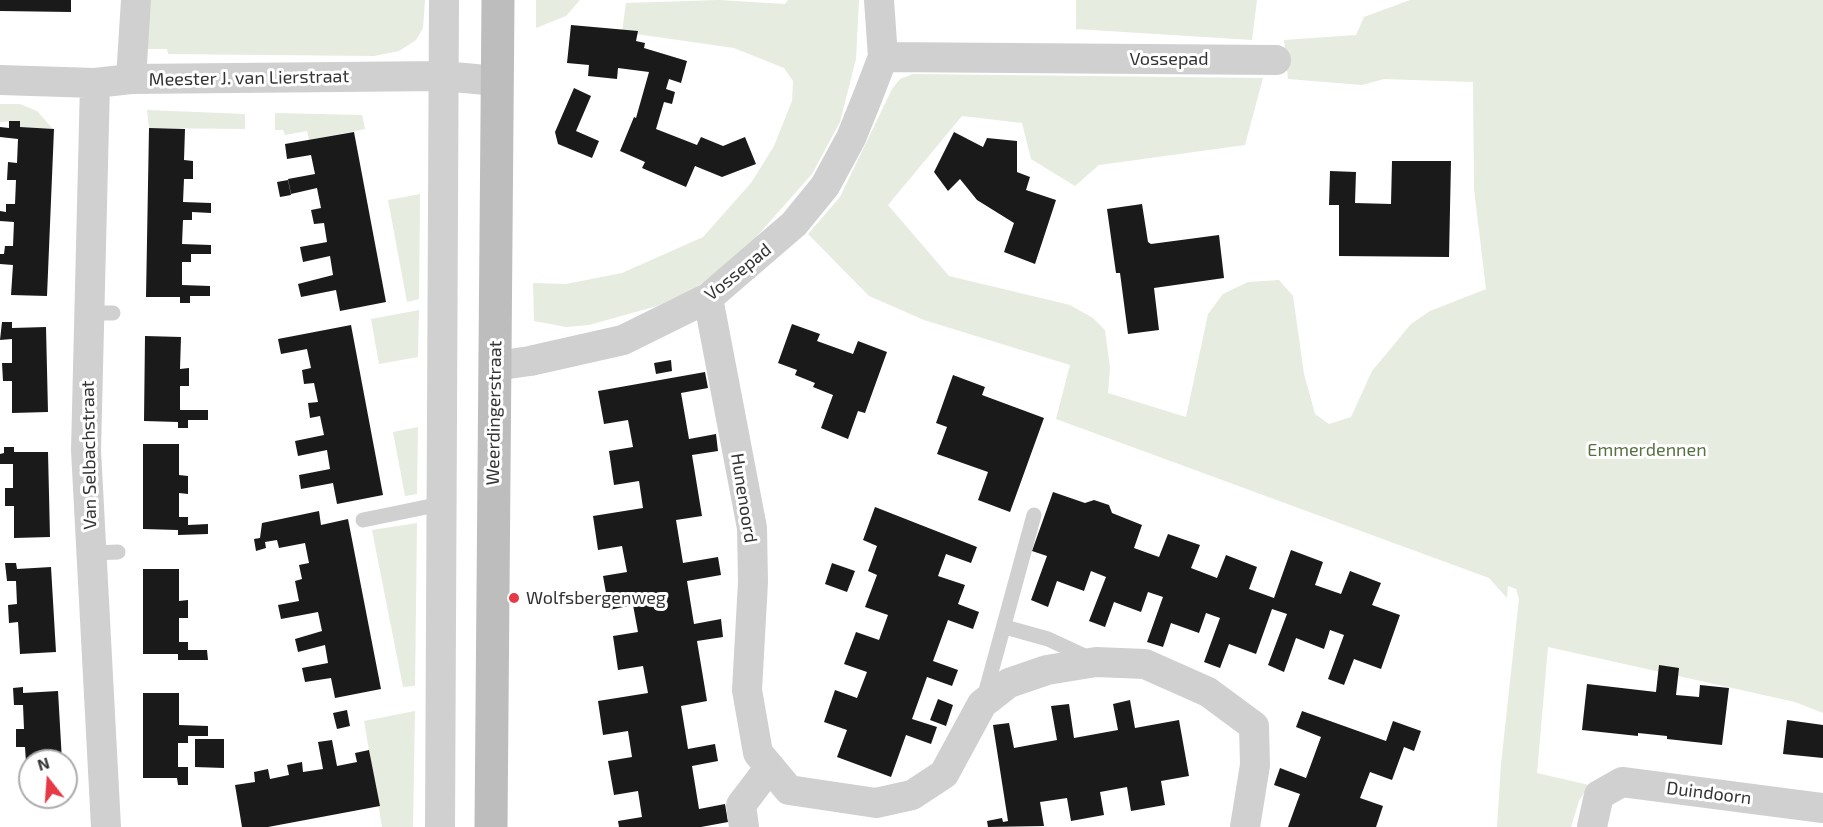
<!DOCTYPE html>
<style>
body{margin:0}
#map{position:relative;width:1823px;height:827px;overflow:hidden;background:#fff;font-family:"Exo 2",sans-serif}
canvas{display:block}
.north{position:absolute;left:18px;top:749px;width:60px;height:60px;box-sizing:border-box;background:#fff;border:2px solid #adadad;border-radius:50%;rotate:343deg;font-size:16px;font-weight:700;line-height:24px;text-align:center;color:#333}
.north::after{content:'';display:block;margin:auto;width:21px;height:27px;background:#e63946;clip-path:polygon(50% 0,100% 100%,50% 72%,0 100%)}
</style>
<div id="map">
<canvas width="1823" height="827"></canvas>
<div class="north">N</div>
</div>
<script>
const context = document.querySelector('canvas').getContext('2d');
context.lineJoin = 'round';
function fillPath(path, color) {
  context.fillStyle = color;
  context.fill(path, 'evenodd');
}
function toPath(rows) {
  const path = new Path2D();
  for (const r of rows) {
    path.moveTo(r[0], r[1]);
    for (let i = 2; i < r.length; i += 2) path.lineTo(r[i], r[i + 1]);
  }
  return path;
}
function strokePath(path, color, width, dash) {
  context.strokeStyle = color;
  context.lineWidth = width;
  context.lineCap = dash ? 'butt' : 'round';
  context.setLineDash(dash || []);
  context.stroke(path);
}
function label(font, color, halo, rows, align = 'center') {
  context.font = font + ' "Exo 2",sans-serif';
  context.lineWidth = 6;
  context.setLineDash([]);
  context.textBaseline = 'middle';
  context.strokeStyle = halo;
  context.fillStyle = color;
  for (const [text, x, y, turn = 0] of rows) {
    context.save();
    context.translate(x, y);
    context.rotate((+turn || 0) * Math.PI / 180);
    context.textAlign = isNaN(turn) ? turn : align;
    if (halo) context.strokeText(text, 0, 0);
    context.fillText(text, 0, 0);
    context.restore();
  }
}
const green = toPath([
 [142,0,425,0,423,28,416,40,399,51,374,56,168,54,167,49,148,49],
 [536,0,580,0,566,16,536,28],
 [719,0,785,4,788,0,859,0,856,59,840,122,812,174,742,253,694,289,657,306,589,325,566,327,534,321,533,283,566,284,622,273,703,237,751,183,774,146,792,101,793,81,784,68,734,48,622,32,626,3],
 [1076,0,1257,0,1252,40,1076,29],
 [1410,0,1823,0,1823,713,1795,702,1548,647,1537,773,1589,785,1579,801,1571,827,1497,827,1501,764,1519,599,1516,589,1508,586,1507,598,1489,578,1056,419,1070,365,924,320,869,296,808,234,840,197,892,89,900,79,913,74,1263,78,1245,145,1099,165,1075,186,1031,159,1022,123,962,116,888,205,949,276,1070,305,1093,318,1105,330,1110,368,1108,393,1186,417,1208,314,1223,294,1248,282,1279,280,1293,296,1304,374,1315,414,1329,424,1351,417,1372,371,1411,324,1430,311,1486,289,1474,189,1473,82,1384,79,1362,85,1288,79,1284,40,1356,35,1364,17],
 [0,104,20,104,37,111,53,129,20,127,19,121,0,122],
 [147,110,245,114,245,129,149,128],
 [275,113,362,115,365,129,309,140,307,131,285,135,283,130,275,130],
 [420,194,419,299,407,302,388,200],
 [419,310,418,357,379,364,371,319],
 [418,427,417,494,405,496,393,432],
 [417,523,415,686,403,687,372,530],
 [415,711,413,827,382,827,364,721]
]);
const building = toPath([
 [0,0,71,0,71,12,0,11],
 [571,25,638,31,636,41,645,43,644,48,687,61,681,83,669,79,666,89,675,92,672,104,664,102,656,129,697,145,701,137,723,146,745,137,756,164,722,177,695,166,686,187,642,168,645,162,620,151,634,117,636,118,649,72,618,68,617,79,588,76,589,65,567,63],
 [574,88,591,96,576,131,599,141,592,158,558,144,555,132],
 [9,121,20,121,20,127,54,129,47,296,11,295,13,265,0,264,0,254,4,254,5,246,13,246,14,222,0,221,0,211,6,212,6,204,15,204,16,180,7,180,8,162,17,163,18,139,0,137,0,127,9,128],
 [149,128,185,129,184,160,193,161,193,179,184,179,183,202,211,203,211,213,192,212,192,220,183,220,182,244,211,245,211,254,191,254,191,262,182,262,182,285,210,286,210,296,190,296,190,303,180,303,180,297,146,297],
 [354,132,386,302,340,311,336,290,301,297,298,284,333,275,330,256,303,262,300,247,327,242,324,223,314,224,311,210,321,208,317,188,291,194,288,179,315,174,311,155,287,159,285,144],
 [954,132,983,147,987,138,1017,141,1017,172,1030,177,1026,190,1056,200,1035,264,1004,252,1014,223,977,200,960,179,948,191,934,172],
 [1392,161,1451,161,1449,257,1339,256,1339,205,1329,205,1330,171,1356,172,1355,203,1391,204],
 [288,180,291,195,280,197,277,182],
 [1142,204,1148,242,1151,244,1219,235,1224,278,1154,288,1159,330,1128,334,1120,273,1116,273,1107,209],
 [2,322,12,322,12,328,46,327,48,412,12,413,12,381,3,381,2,363,12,363,12,339,0,340],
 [792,324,820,334,817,341,853,354,858,341,887,352,865,413,858,411,848,439,821,428,833,395,813,387,815,383,795,375,797,370,778,363],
 [351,325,383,495,337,504,333,483,301,489,299,475,330,469,327,450,298,456,295,441,324,435,320,416,310,418,308,403,318,402,314,383,304,384,302,370,311,368,307,349,281,354,278,339],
 [145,336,181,337,180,369,189,368,189,386,180,386,180,410,208,410,208,420,188,420,188,428,178,428,178,422,144,421],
 [671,360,672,371,656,374,654,363],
 [705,372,708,388,681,393,689,439,716,434,718,451,692,455,702,516,676,520,683,563,718,557,721,575,687,581,694,624,721,619,723,637,697,641,707,701,681,706,688,749,715,744,718,761,692,766,699,809,725,804,728,822,701,827,619,827,618,821,642,817,638,791,614,795,608,761,632,757,628,731,603,735,598,701,648,693,643,666,618,670,613,636,638,632,633,605,609,610,603,576,627,572,622,546,598,550,593,516,643,508,639,481,614,485,609,451,633,447,628,420,604,424,598,391],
 [953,375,985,387,982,395,1044,418,1010,512,978,500,988,472,937,454,947,427,936,423],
 [143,444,179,444,179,475,188,476,188,494,179,493,179,517,188,517,188,525,208,524,208,534,178,535,178,530,143,529],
 [4,447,14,447,14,452,48,452,50,537,14,538,14,506,5,506,5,488,13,488,13,464,0,464,0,454,4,453],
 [1053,492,1085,503,1094,500,1109,505,1112,513,1142,525,1134,548,1159,557,1168,534,1200,545,1191,568,1217,578,1226,555,1257,567,1249,589,1274,598,1291,550,1323,562,1315,585,1341,594,1350,571,1381,583,1372,605,1400,615,1381,669,1354,659,1344,685,1328,679,1344,635,1330,630,1324,649,1296,638,1284,672,1268,665,1287,614,1272,609,1256,654,1229,644,1220,668,1204,662,1220,618,1206,613,1199,633,1171,623,1163,647,1147,642,1163,597,1148,592,1141,612,1114,602,1105,627,1089,621,1106,577,1091,571,1084,591,1057,581,1048,607,1031,600,1047,556,1032,551],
 [875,507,977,547,971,563,946,554,938,576,965,585,958,604,979,612,973,629,948,620,933,661,958,670,952,686,927,677,912,719,937,727,931,744,906,735,891,777,837,757,847,730,824,722,835,690,857,698,867,672,844,664,856,632,879,640,888,615,865,607,877,575,868,571,877,546,863,540],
 [319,511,321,525,348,519,381,689,335,698,331,678,305,682,302,668,328,663,325,645,298,652,295,639,322,631,318,612,281,619,278,605,299,601,295,581,302,579,299,565,309,563,305,543,279,548,277,540,265,542,266,548,256,551,254,539,260,538,262,523],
 [5,563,16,563,17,569,51,567,56,652,20,654,18,622,9,623,8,605,17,604,16,581,7,581],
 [832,563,855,571,847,592,825,584],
 [143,569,179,569,179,601,188,600,188,618,179,618,179,642,188,642,188,650,207,650,208,660,178,660,178,654,143,654],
 [1659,665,1679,668,1676,695,1699,697,1700,685,1729,688,1722,745,1667,739,1667,736,1638,733,1638,736,1582,730,1587,684,1656,692],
 [23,687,23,693,58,691,62,761,30,761,30,778,27,778,25,747,16,747,16,729,24,729,23,705,14,705,13,688],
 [143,693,179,693,179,725,208,726,208,736,188,736,188,743,178,743,178,767,188,767,188,785,178,785,177,778,143,778],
 [938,699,953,705,946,726,930,720],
 [1130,700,1135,728,1179,720,1189,776,1161,781,1165,805,1131,811,1127,787,1100,792,1104,815,1071,821,1067,798,1040,802,1044,826,988,827,987,821,1002,818,1003,822,1008,821,993,725,1009,723,1014,748,1057,740,1051,706,1069,704,1074,738,1118,730,1113,704],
 [347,710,350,726,337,729,333,713],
 [1302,711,1386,741,1393,721,1421,731,1414,751,1404,747,1392,780,1370,772,1360,798,1383,806,1376,827,1288,827,1300,794,1274,785,1280,768,1306,778,1321,737,1296,727],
 [1787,720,1823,725,1823,758,1783,754],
 [195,739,224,739,224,768,195,767],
 [332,740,337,766,357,762,355,753,369,750,380,806,268,827,242,827,235,785,255,782,254,772,268,769,270,779,289,775,287,765,302,762,303,772,323,769,318,742]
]);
const lane = toPath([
 [89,313,113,313],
 [363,520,441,504],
 [92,553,118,552],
 [1005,627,1048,639,1089,658],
 [984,698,1034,515]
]);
const street = toPath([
 [883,57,1276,60],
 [131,79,136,0],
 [0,80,95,83,131,79,443,76,497,81],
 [95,83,86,450,106,827],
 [708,298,752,528,753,582,747,690,758,753,789,790,876,803,912,795,944,774,982,704,1009,683,1047,670,1096,662,1145,664,1208,692,1254,726,1255,765,1245,827],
 [495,366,530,361,623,340,708,298,794,224,825,186,851,138,868,96,883,57,879,0],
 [440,827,444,0],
 [744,827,741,805,770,767],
 [1592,827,1599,795,1622,782,1823,808]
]);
const secondary = toPath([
 [491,827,498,0]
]);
const markers = [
 [514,598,6,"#e63946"]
];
const streetNames = [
 ["Vossepad",1169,59],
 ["Meester J. van Lierstraat",249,78,-1],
 ["Vossepad",738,272,-39],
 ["Weerdingerstraat",494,413,-89],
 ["Van Selbachstraat",89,455,-91],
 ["Hunenoord",744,498,81],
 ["Duindoorn",1709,793,7]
];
const parkNames = [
 ["Emmerdennen",1647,450]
];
const poiNames = [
 ["Wolfsbergenweg",526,598]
];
fillPath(green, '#e6ecdf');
fillPath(building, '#1a1a1a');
strokePath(lane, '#d0d0d0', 15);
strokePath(street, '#d0d0d0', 30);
strokePath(secondary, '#bdbdbd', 33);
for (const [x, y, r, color] of markers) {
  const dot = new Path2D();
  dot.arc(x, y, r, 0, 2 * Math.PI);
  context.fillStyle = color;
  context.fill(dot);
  strokePath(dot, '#fff', 2);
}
label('18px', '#333', '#fff', streetNames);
label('18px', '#56703f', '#fff', parkNames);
label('18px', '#333', '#fff', poiNames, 'left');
</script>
